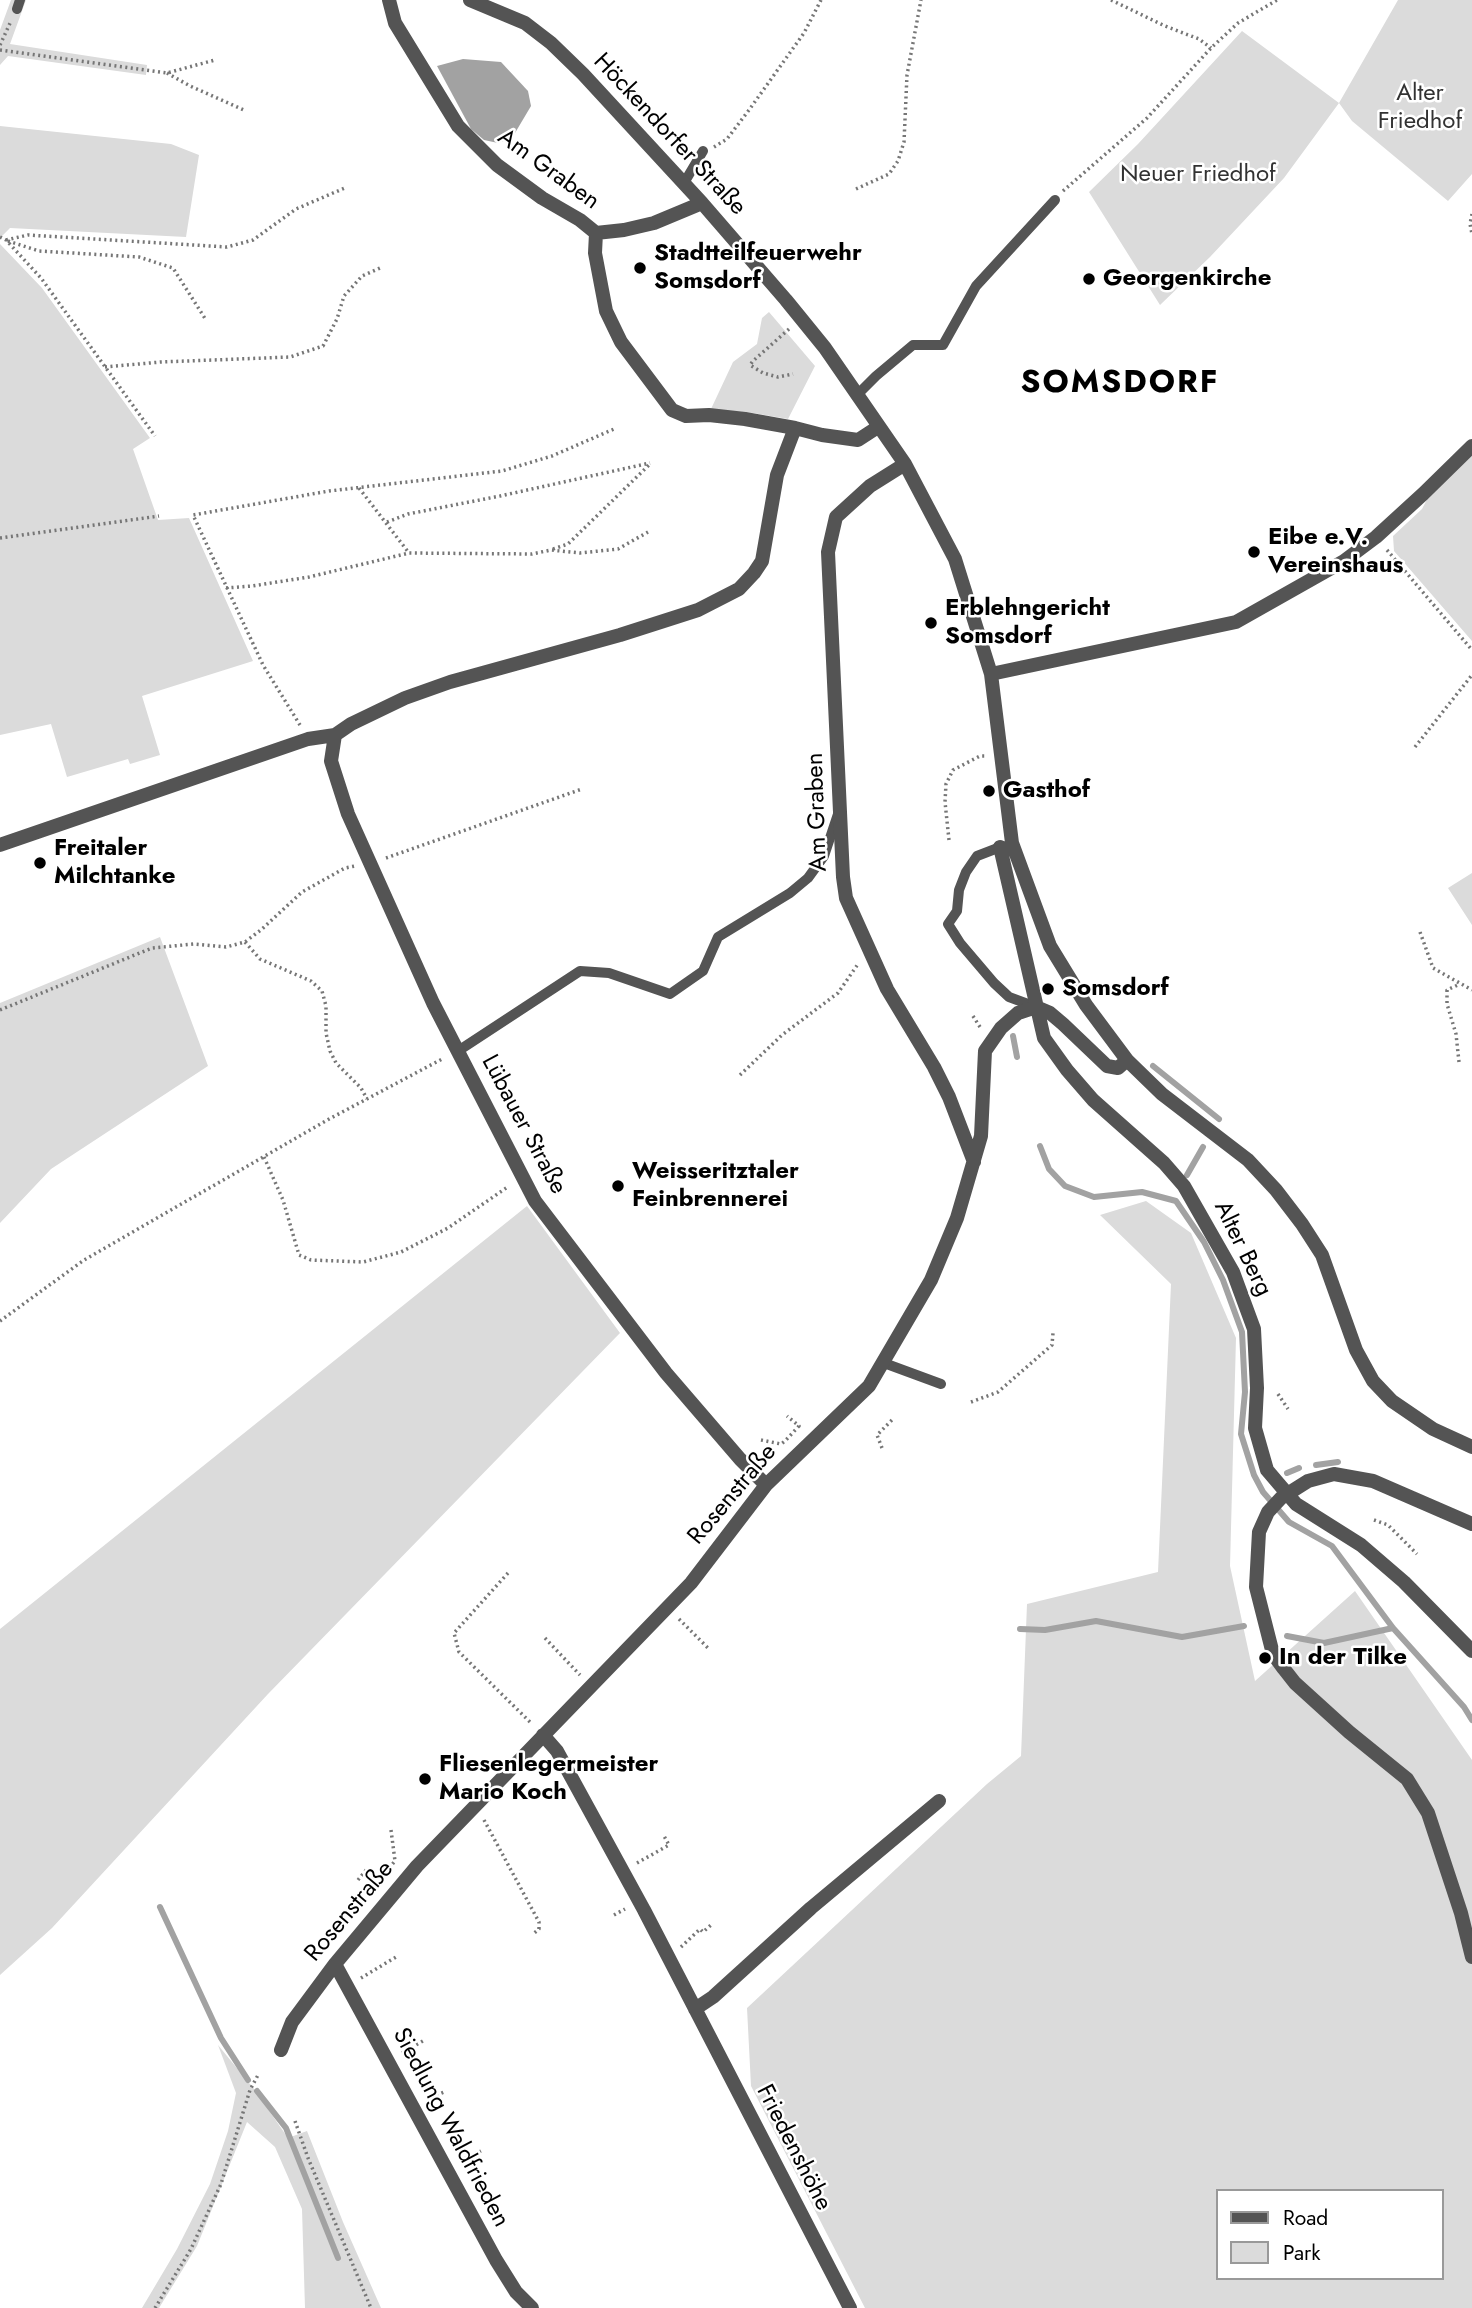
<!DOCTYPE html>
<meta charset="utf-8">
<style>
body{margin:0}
#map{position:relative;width:1472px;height:2308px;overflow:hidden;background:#fff;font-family:Jost,sans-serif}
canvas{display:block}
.legend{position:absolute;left:1216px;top:2189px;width:228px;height:91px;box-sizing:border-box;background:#fff;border:2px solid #999;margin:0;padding:9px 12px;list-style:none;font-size:21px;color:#000}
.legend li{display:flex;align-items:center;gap:14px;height:35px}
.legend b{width:35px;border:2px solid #999}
</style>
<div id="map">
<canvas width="1472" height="2308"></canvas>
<ul class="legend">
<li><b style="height:9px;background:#545454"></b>Road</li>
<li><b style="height:19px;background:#dbdbdb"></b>Park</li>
</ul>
</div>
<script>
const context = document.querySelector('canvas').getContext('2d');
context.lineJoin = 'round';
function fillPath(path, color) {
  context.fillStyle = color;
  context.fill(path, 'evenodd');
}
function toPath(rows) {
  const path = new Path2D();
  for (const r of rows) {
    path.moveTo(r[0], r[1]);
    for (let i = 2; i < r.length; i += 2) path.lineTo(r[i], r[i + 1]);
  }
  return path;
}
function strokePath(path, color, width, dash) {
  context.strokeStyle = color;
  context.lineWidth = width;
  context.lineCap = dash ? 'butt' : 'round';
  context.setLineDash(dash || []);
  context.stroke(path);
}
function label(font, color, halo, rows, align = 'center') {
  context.font = font + ' Jost,sans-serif';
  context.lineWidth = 5;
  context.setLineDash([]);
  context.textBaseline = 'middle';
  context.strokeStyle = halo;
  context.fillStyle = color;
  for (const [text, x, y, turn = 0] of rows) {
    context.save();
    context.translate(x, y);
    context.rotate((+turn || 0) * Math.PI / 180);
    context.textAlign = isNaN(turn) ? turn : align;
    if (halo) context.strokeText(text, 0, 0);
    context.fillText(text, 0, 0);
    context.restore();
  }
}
const green = toPath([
 [11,0,26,0,10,44,147,65,146,75,8,56,0,65,0,30],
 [1398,0,1472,0,1472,174,1448,201,1352,121,1339,103,1284,178,1210,257,1160,305,1089,192,1138,144,1242,31,1339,103],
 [0,126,171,144,199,155,186,237,10,228,0,238],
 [0,244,42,288,150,438,133,449,158,520,189,518,253,661,142,696,160,755,130,764,128,759,67,777,51,724,0,735],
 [769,312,815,366,788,419,753,413,711,409,733,362,757,344,762,318],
 [1472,450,1472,641,1394,551,1393,536,1422,509,1435,484],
 [1472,873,1472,925,1448,888],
 [160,937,208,1066,51,1169,0,1223,0,1003],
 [1146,1201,1191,1233,1236,1338,1230,1566,1255,1681,1355,1591,1472,1760,1472,2308,865,2308,751,2086,747,2008,987,1784,1021,1756,1027,1604,1158,1572,1171,1284,1100,1215],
 [1218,2191,1442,2191,1442,2278,1218,2278],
 [527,1206,620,1333,268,1694,52,1928,0,1975,0,1629],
 [218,2045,254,2089,288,2138,307,2131,343,2222,381,2308,305,2308,302,2209,275,2147,247,2122,197,2246,159,2308,142,2308,177,2249,210,2184,228,2131,236,2093]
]);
const water = toPath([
 [463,59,501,62,528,91,531,106,512,138,498,143,484,140,471,129,437,66]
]);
const stream = toPath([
 [1013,1036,1017,1057],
 [1153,1066,1219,1119],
 [1040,1146,1049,1169,1065,1186,1094,1197,1142,1192,1176,1201,1204,1242,1223,1280,1242,1332,1245,1392,1241,1434,1254,1475,1263,1492,1289,1522,1332,1546,1393,1628,1464,1707,1472,1720],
 [1187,1175,1203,1147],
 [1316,1465,1338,1462],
 [1287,1473,1299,1468],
 [1020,1629,1045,1630,1096,1621,1182,1637,1244,1626],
 [1287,1636,1324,1643,1393,1628],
 [160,1907,221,2038,248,2080],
 [257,2091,286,2128,338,2258]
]);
const path = toPath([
 [1111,0,1165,26,1199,39,1211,48],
 [0,45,11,21],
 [0,50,167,73,215,60],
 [167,73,190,86,244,110],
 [714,147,727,139,749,110,804,33,821,0],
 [856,189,889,174,898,161,904,142,907,75,921,0],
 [1063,191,1147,118,1211,48,1238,23,1277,0],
 [1472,214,1470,224,1472,234],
 [0,237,6,240,41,278,155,436],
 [6,240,28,235,227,247,253,240,296,209,347,187],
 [8,241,39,251,139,257,173,268,206,320],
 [789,329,753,361,750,365,763,373,778,377,793,374],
 [105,367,161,362,290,357,323,346,337,319,344,296,362,276,380,268],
 [359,488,409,553],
 [387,522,408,514,500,496,650,463],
 [0,538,159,516],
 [553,549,568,544,649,465],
 [1387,550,1472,650],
 [226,588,252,586,309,577,409,553,532,554,551,550,580,553,618,549,648,532],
 [300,725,263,665,193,515,329,491,502,471,552,456,614,429],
 [1415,747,1472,675],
 [949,840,945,802,946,784,953,770,980,756,986,756],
 [386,858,582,789],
 [1420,932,1433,968,1472,990],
 [245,942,260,959,311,981,322,991,326,1006,326,1033,330,1051,336,1063,361,1088,367,1099],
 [0,1010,152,948,194,944,226,947,245,942,262,929,302,892,345,868,355,866],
 [973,1016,980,1027],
 [1459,1062,1456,1034,1447,1004,1447,990,1460,984],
 [740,1075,782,1035,838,993,858,964],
 [264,1157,283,1200,299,1255,311,1260,363,1262,401,1252,448,1228,509,1186],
 [0,1321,84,1260,331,1118,444,1058],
 [1278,1394,1288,1409],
 [971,1402,998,1392,1052,1345,1053,1333],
 [761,1440,781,1444,785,1441,799,1426,787,1416],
 [882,1448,877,1435,893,1419],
 [1374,1520,1388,1525,1417,1554],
 [508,1573,454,1633,459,1652,531,1723],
 [679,1619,710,1650],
 [545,1638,580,1675],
 [484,1820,539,1922,539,1929,533,1934],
 [637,1863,669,1845,664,1836],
 [389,1868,395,1861,391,1830],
 [358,1880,367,1869],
 [614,1915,625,1909],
 [681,1947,700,1929,703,1932,711,1925],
 [361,1978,396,1957],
 [402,2053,423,2041],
 [426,2099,444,2092],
 [295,2121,308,2158,371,2308],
 [460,2161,481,2151],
 [155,2308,191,2249,221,2184,250,2090,258,2075]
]);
const lane = toPath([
 [17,9,20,0],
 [684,183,703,151],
 [857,395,876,376,913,345,943,345,976,286,1055,200],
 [1003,846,977,856,966,872,959,890,957,911,948,924,960,943,994,983,1009,997,1036,1007],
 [458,1051,580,971,609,973,670,994,703,971,718,937,790,893,808,878,824,856,838,814],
 [884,1363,941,1384]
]);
const street = toPath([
 [389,0,395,23,458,126,497,165,542,198,580,220,596,233,624,230,654,223,702,203],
 [470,0,525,23,551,43,583,74,702,203,786,300,825,348,905,464,955,559,991,674,1012,843,1050,946,1086,1005,1127,1060,1162,1094,1248,1160,1276,1190,1302,1224,1322,1255,1356,1350,1373,1381,1392,1401,1433,1429,1472,1447],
 [596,233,595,253,606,311,621,342,672,410,686,416,709,415,745,419,795,428],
 [905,464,870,486,836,517,828,552,843,877,846,898,887,989,934,1067,949,1097,974,1162],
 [991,674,1236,622,1344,561,1376,537,1423,494,1472,446],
 [335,735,331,761,348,814,433,1003,535,1201,666,1373,740,1459,766,1485],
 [0,845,308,739,335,735,351,724,405,698,450,682,620,635,698,610,739,589,754,573,762,561,777,475,795,428,822,435,858,440,878,427],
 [1000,847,1044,1038,1067,1070,1093,1100,1164,1163,1184,1186,1233,1272,1254,1329,1257,1388,1255,1428,1267,1470,1296,1504,1361,1545,1404,1582,1472,1651],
 [1472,1524,1373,1481,1334,1474,1308,1481,1281,1498,1268,1512,1259,1532,1256,1587,1273,1654,1284,1669,1295,1683,1349,1732,1407,1779,1428,1813,1461,1913,1472,1957],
 [543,1735,557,1751,644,1910,850,2308],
 [335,1964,496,2260,516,2292,532,2308],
 [695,2009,713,1997,811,1908,939,1801],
 [281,2050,292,2022,335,1964,417,1866,691,1583,766,1485,869,1386,931,1280,957,1218,981,1136,985,1051,1001,1028,1018,1013,1036,1007,1050,1013,1063,1024,1107,1066,1118,1068,1127,1060]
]);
const markers = [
 [640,268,7,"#000"],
 [1089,279,7,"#000"],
 [1254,552,7,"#000"],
 [931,623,7,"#000"],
 [989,791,7,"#000"],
 [40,863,7,"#000"],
 [1048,989,7,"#000"],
 [618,1186,7,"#000"],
 [1265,1658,7,"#000"],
 [425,1779,7,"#000"]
];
const parkNames = [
 ["Alter",1420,94],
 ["Friedhof",1420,122],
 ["Neuer Friedhof",1198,175]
];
const streetNames = [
 ["Höckendorfer Straße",669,135,47],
 ["Am Graben",548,170,36],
 ["Am Graben",818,812,-92],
 ["Lübauer Straße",523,1125,62],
 ["Alter Berg",1242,1249,64],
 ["Rosenstraße",733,1495,-50],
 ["Rosenstraße",350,1912,-50],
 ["Siedlung Waldfrieden",450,2128,62],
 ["Friedenshöhe",793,2148,63]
];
const poiNames = [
 ["Stadtteilfeuerwehr",654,254],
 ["Somsdorf",654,282],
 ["Georgenkirche",1103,279],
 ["Eibe e.V.",1268,538],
 ["Vereinshaus",1268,566],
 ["Erblehngericht",945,609],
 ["Somsdorf",945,637],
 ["Gasthof",1003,791],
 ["Freitaler",54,849],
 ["Milchtanke",54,877],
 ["Somsdorf",1062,989],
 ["Weisseritztaler",632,1172],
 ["Feinbrennerei",632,1200],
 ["In der Tilke",1279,1658],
 ["Fliesenlegermeister",439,1765],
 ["Mario Koch",439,1793]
];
const districtNames = [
 ["SOMSDORF",1120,384]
];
fillPath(green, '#dbdbdb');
fillPath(water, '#a2a2a2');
strokePath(stream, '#a2a2a2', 6);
strokePath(path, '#767676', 3.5, [2, 3.5]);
strokePath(lane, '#545454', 10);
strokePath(street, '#545454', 14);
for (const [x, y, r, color] of markers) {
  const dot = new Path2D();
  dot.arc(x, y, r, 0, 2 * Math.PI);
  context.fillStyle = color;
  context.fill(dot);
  strokePath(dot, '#fff', 2.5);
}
label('24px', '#323232', '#fff', parkNames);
label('24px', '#000', '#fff', streetNames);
label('bold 24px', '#000', '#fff', poiNames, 'left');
context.letterSpacing = '2px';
label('bold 32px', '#000', '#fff', districtNames);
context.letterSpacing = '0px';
</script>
